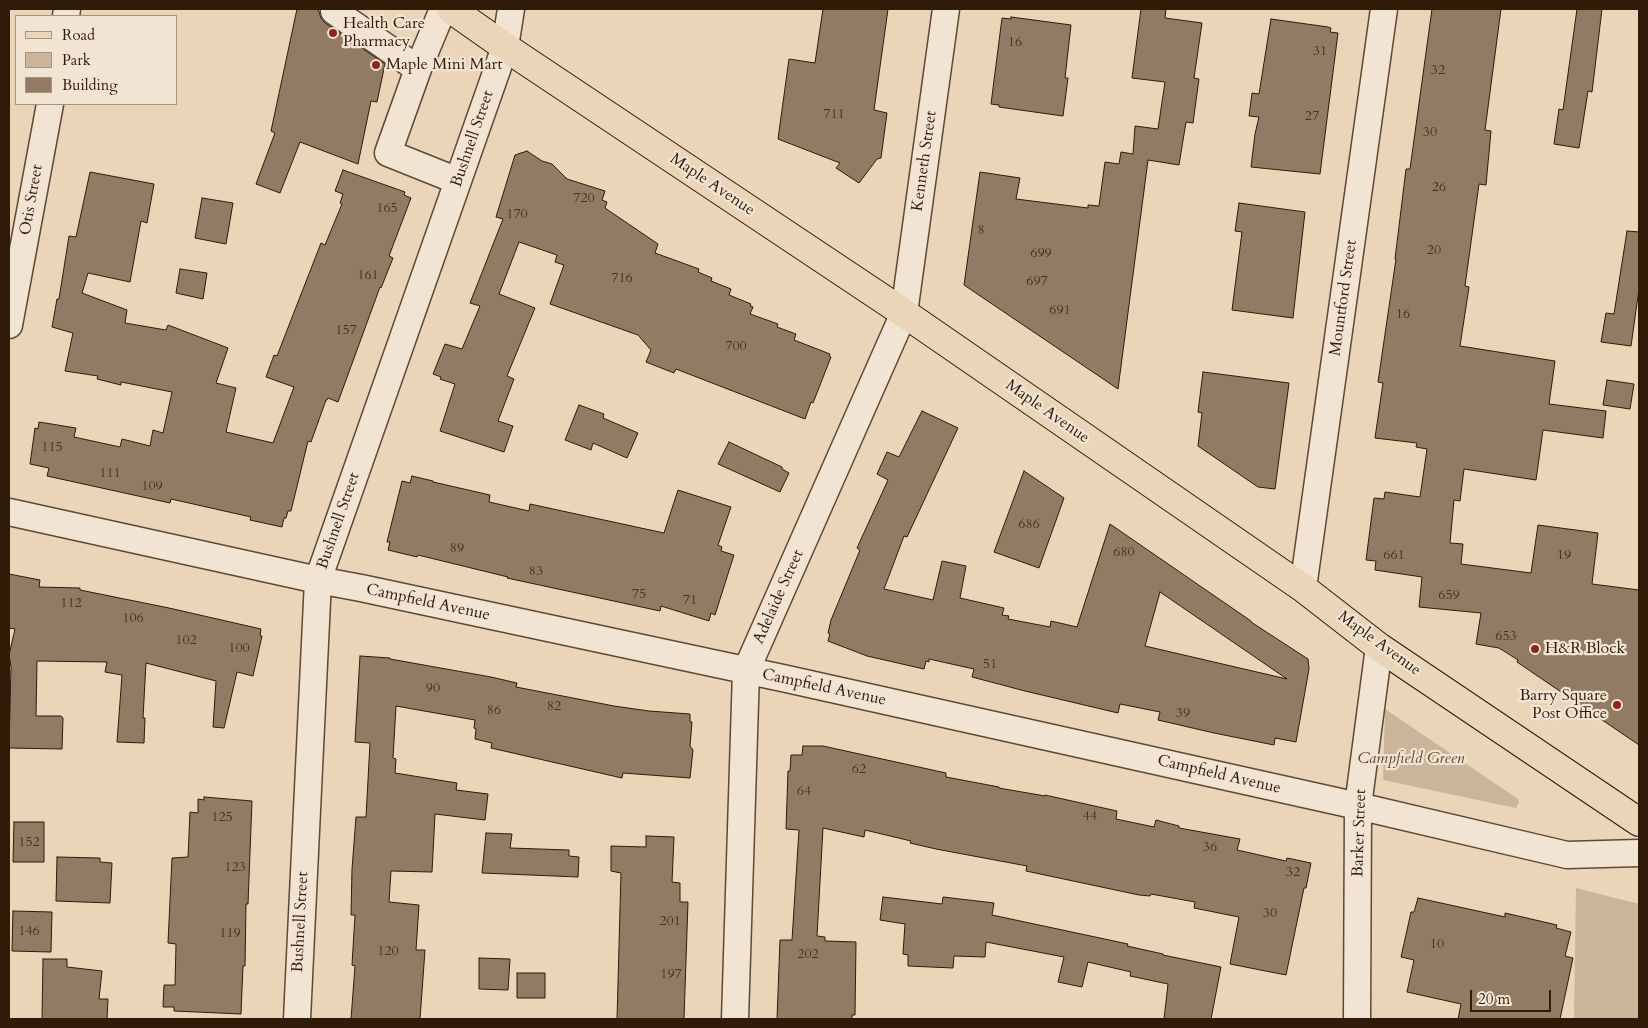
<!DOCTYPE html>
<style>
body{margin:0}
#map{position:relative;width:1648px;height:1028px;overflow:hidden;background:#ead5b9;font-family:Cardo,serif}
canvas{display:block}
.frame{position:absolute;inset:0;border:10px solid #301a08;pointer-events:none}
.legend{position:absolute;left:15px;top:15px;width:162px;height:90px;box-sizing:border-box;background:#f1e4d2;border:1px solid #a49381;margin:0;padding:6px 9px;list-style:none;font-size:15px;color:#301a08}
.legend li{display:flex;align-items:center;gap:10px;height:25px}
.legend b{width:25px;border:1px solid #a49381}
.scale{position:absolute;left:1470px;top:990px;width:81px;height:22px;box-sizing:border-box;border:2px solid #301a08;border-top:0;padding-left:6px;font-size:15px;line-height:18px;white-space:nowrap;color:#301a08;-webkit-text-stroke:4px #f1e4d2;paint-order:stroke}
</style>
<div id="map">
<canvas width="1648" height="1028"></canvas>
<div class="frame"></div>
<ul class="legend">
<li><b style="height:6px;background:#ead5b9"></b>Road</li>
<li><b style="height:14px;background:#cab59b"></b>Park</li>
<li><b style="height:14px;background:#917b64"></b>Building</li>
</ul>
<div class="scale">20 m</div>
</div>
<script>
const context = document.querySelector('canvas').getContext('2d');
context.lineJoin = 'round';
function fillPath(path, color) {
  context.fillStyle = color;
  context.fill(path, 'evenodd');
}
function toPath(rows) {
  const path = new Path2D();
  for (const r of rows) {
    path.moveTo(r[0], r[1]);
    for (let i = 2; i < r.length; i += 2) path.lineTo(r[i], r[i + 1]);
  }
  return path;
}
function strokePath(path, color, width, dash) {
  context.strokeStyle = color;
  context.lineWidth = width;
  context.lineCap = dash ? 'butt' : 'round';
  context.setLineDash(dash || []);
  context.stroke(path);
}
function label(font, color, halo, rows, align = 'center') {
  context.font = font + ' Cardo,serif';
  context.lineWidth = 4.5;
  context.setLineDash([]);
  context.textBaseline = 'middle';
  context.strokeStyle = halo;
  context.fillStyle = color;
  for (const [text, x, y, turn = 0] of rows) {
    context.save();
    context.translate(x, y);
    context.rotate((+turn || 0) * Math.PI / 180);
    context.textAlign = isNaN(turn) ? turn : align;
    if (halo) context.strokeText(text, 0, 0);
    context.fillText(text, 0, 0);
    context.restore();
  }
}
const green = toPath([
 [1385,709,1518,799,1519,803,1516,808,1383,780],
 [1576,888,1639,904,1639,1019,1574,1019]
]);
const building = toPath([
 [297,9,318,9,321,18,325,23,385,64,377,102,371,101,358,164,300,142,280,193,256,184,275,133,271,131,297,9],
 [823,9,888,9,874,110,887,113,881,158,877,159,859,183,836,168,840,163,778,139,789,59,815,63,823,9],
 [1141,9,1166,9,1165,18,1202,23,1194,78,1199,79,1193,123,1186,122,1179,165,1148,160,1118,389,964,285,980,172,1020,178,1016,199,1088,208,1088,205,1099,206,1105,162,1119,164,1121,152,1133,154,1135,126,1158,129,1165,82,1132,78,1141,9],
 [1432,9,1501,9,1485,130,1491,131,1486,185,1479,184,1465,286,1469,287,1460,346,1555,361,1549,404,1606,411,1603,438,1543,430,1536,480,1464,469,1460,501,1454,500,1450,543,1463,544,1461,564,1531,573,1538,525,1598,533,1592,584,1639,590,1639,745,1517,662,1518,660,1499,648,1476,644,1481,613,1419,607,1422,577,1375,570,1376,561,1366,560,1374,498,1384,499,1385,492,1420,497,1427,449,1416,447,1417,443,1375,438,1383,383,1378,382,1396,259,1395,259,1406,169,1410,169,1432,9],
 [1577,9,1602,9,1592,92,1588,91,1579,148,1554,144,1559,109,1563,110,1577,9],
 [1011,17,1071,25,1065,78,1068,78,1063,116,999,107,999,105,991,104,1002,18,1011,19,1011,17],
 [1271,19,1328,27,1331,28,1330,32,1338,33,1320,174,1251,167,1255,134,1259,117,1249,116,1252,93,1259,94,1271,19],
 [527,151,542,161,552,164,567,179,605,191,602,200,607,202,605,208,658,244,655,253,699,269,698,272,712,278,711,281,731,289,729,295,751,304,750,306,753,307,750,314,778,324,777,327,796,334,794,340,830,354,829,356,831,357,813,403,811,402,805,419,676,369,674,373,646,362,651,350,638,335,550,304,564,265,555,262,557,255,519,242,499,294,535,308,507,376,514,379,498,421,513,426,504,452,440,431,455,384,440,379,441,377,433,374,445,344,462,349,480,306,470,303,503,219,496,217,515,155,527,151],
 [343,170,405,192,404,195,411,198,389,256,393,258,381,288,380,287,338,402,328,398,327,400,326,400,311,442,308,441,291,511,288,511,286,518,284,518,282,527,250,520,251,517,171,499,170,503,47,476,49,468,30,464,35,428,38,429,39,422,76,428,74,437,120,447,122,439,150,446,153,430,163,433,172,392,121,382,121,385,97,379,98,376,65,371,73,333,52,327,57,299,59,299,69,236,76,237,90,172,154,184,147,223,141,221,130,282,88,273,82,293,127,310,125,323,166,330,168,325,228,348,216,383,236,388,226,432,273,443,294,387,266,377,274,355,277,356,321,243,325,245,342,204,340,203,343,194,335,191,343,170],
 [202,198,233,203,226,244,195,238,202,198],
 [1239,203,1305,212,1293,318,1232,310,1242,232,1235,231,1239,203],
 [1627,231,1639,232,1639,289,1631,346,1601,342,1606,313,1614,314,1627,231],
 [180,269,207,273,203,299,176,293,180,269],
 [1203,372,1289,383,1275,489,1258,487,1198,446,1202,413,1198,412,1203,372],
 [1607,380,1634,384,1630,409,1603,405,1607,380],
 [579,405,604,414,603,418,638,433,627,458,593,443,591,450,565,440,579,405],
 [922,411,958,428,907,537,904,536,884,589,933,600,942,561,966,566,960,598,1004,608,1002,615,1009,616,1008,619,1050,627,1051,621,1077,627,1110,524,1251,621,1251,622,1308,659,1309,669,1296,742,1275,738,1274,745,1214,733,1158,720,1160,712,1120,704,1118,713,1025,691,972,677,974,669,929,659,929,662,926,661,924,669,867,656,828,641,830,634,828,633,831,620,860,550,857,548,888,480,877,474,887,452,899,457,922,411],
 [1160,592,1287,679,1145,646,1160,592],
 [729,442,782,467,782,469,789,473,780,492,718,464,729,442],
 [1024,471,1064,498,1039,568,994,552,1024,471],
 [412,476,433,481,433,482,490,495,489,502,529,511,530,504,664,533,678,490,731,507,718,545,722,547,721,551,734,555,715,615,711,613,709,621,661,606,660,611,507,578,508,577,418,555,417,557,388,550,390,542,387,542,402,481,410,483,412,476],
 [9,574,40,580,39,587,80,588,80,590,169,608,261,629,260,636,262,636,253,676,237,672,224,728,213,727,216,681,146,663,143,718,145,718,144,743,117,742,122,675,105,672,107,662,37,661,36,716,61,716,63,718,62,749,9,748,11,667,9,655,15,629,9,628,9,574],
 [360,656,390,658,390,659,491,677,517,683,516,687,614,706,649,711,690,714,690,722,692,722,690,746,693,750,690,778,623,773,622,778,491,748,492,743,475,739,476,729,474,728,475,720,396,706,393,758,396,759,395,773,457,783,456,790,488,794,485,820,435,814,432,872,391,871,389,902,419,905,416,950,425,950,420,1019,351,1019,355,966,352,965,355,915,351,915,352,869,356,817,366,817,370,743,355,742,360,656],
 [803,746,823,746,946,773,946,777,999,787,999,788,1045,796,1045,795,1117,811,1116,819,1154,827,1156,820,1179,826,1179,828,1240,839,1237,850,1286,861,1287,858,1311,863,1306,888,1304,888,1286,975,1230,964,1239,917,1194,908,1195,902,1151,894,1150,896,1139,895,1026,871,1027,866,936,849,910,843,911,841,865,830,864,837,823,828,817,936,825,937,825,941,856,942,855,1015,852,1015,852,1019,777,1019,780,940,792,940,799,830,786,829,788,771,790,771,791,755,802,755,803,746],
 [204,797,252,801,248,904,246,904,245,966,243,966,241,1014,174,1011,174,1007,163,1007,164,985,175,985,176,944,168,943,172,858,188,857,190,812,198,813,198,799,204,800,204,797],
 [14,822,44,822,44,862,13,862,14,822],
 [486,833,512,834,510,848,569,850,569,856,579,857,578,877,482,873,486,833],
 [646,836,674,837,672,882,680,883,680,902,688,902,684,1019,617,1019,621,873,611,871,611,846,646,847,646,836],
 [57,857,100,858,100,862,112,863,110,903,56,901,57,857],
 [883,897,942,904,943,897,994,903,992,915,1128,944,1127,946,1163,954,1163,955,1221,967,1211,1019,1164,1019,1168,984,1130,976,1131,972,1088,962,1082,987,1058,982,1064,957,986,942,985,957,954,956,953,968,908,966,908,955,903,954,905,924,880,920,883,897],
 [1418,898,1505,917,1505,913,1557,925,1556,928,1571,932,1565,956,1573,958,1560,1019,1458,1019,1461,1004,1407,992,1414,960,1401,957,1411,912,1414,912,1418,898],
 [13,911,52,912,51,952,12,951,13,911],
 [479,958,510,959,508,990,479,989,479,958],
 [43,959,67,959,67,967,102,971,99,999,108,999,107,1019,42,1019,43,959],
 [517,973,545,973,545,998,517,998,517,973]
]);
const minor = toPath([
 [443,9,418,69,388,153,458,181],
 [334,11,418,69],
 [66,16,67,9],
 [9,325,50,104],
 [9,512,318,580,361,588,787,679,1358,806,1567,855,1639,853],
 [1303,588,1384,9],
 [297,1019,318,580,505,47,511,9],
 [735,1019,746,671,904,313,946,9],
 [1357,1019,1358,806,1379,647]
]);
const major = toPath([
 [451,9,505,47,904,313,1303,588,1379,647,1639,822]
]);
const markers = [
 [333,33,5,"#8f2418"],
 [376,65,5,"#8f2418"],
 [1535,649,5,"#8f2418"],
 [1617,705,5,"#8f2418"]
];
const numberNames = [
 ["16",1015,43],
 ["31",1320,52],
 ["32",1438,71],
 ["711",834,115],
 ["27",1312,117],
 ["30",1430,133],
 ["26",1439,188],
 ["720",584,199],
 ["165",387,209],
 ["170",517,215],
 ["8",981,231],
 ["20",1434,251],
 ["699",1041,254],
 ["161",368,276],
 ["716",622,279],
 ["697",1037,282],
 ["691",1060,311],
 ["16",1403,315],
 ["157",346,331],
 ["700",736,347],
 ["115",52,448],
 ["111",110,474],
 ["109",152,487],
 ["686",1029,525],
 ["89",457,549],
 ["680",1124,553],
 ["661",1394,556],
 ["19",1564,556],
 ["83",536,572],
 ["75",639,595],
 ["659",1449,596],
 ["71",690,601],
 ["112",71,604],
 ["106",133,619],
 ["653",1506,637],
 ["102",186,641],
 ["100",239,649],
 ["51",990,665],
 ["90",433,689],
 ["82",554,707],
 ["86",494,711],
 ["39",1183,714],
 ["62",859,770],
 ["64",804,792],
 ["44",1090,817],
 ["125",222,818],
 ["152",29,843],
 ["36",1210,848],
 ["123",235,868],
 ["32",1293,873],
 ["30",1270,914],
 ["201",670,922],
 ["146",29,932],
 ["119",230,934],
 ["10",1437,945],
 ["120",388,952],
 ["202",808,955],
 ["197",671,975]
];
const poiNames = [
 ["Health Care",343,24],
 ["Pharmacy",343,42],
 ["Maple Mini Mart",386,65],
 ["H&R Block",1545,649],
 ["Barry Square",1607,696,"right"],
 ["Post Office",1607,714,"right"]
];
const streetNames = [
 ["Bushnell Street",473,139,-71],
 ["Kenneth Street",925,161,-82],
 ["Maple Avenue",712,185,34],
 ["Otis Street",32,200,-80],
 ["Mountford Street",1344,298,-82],
 ["Maple Avenue",1047,412,35],
 ["Bushnell Street",339,521,-71],
 ["Adelaide Street",779,597,-66],
 ["Campfield Avenue",428,603,12],
 ["Maple Avenue",1379,644,36],
 ["Campfield Avenue",824,688,12],
 ["Campfield Avenue",1219,775,13],
 ["Barker Street",1360,833,-88],
 ["Bushnell Street",301,922,-87]
];
const parkNames = [
 ["Campfield Green",1411,759]
];
fillPath(green, '#cab59b');
fillPath(building, '#917b64');
strokePath(building, '#301a08', 1);
strokePath(minor, '#5e4934', 29);
strokePath(major, '#301a08', 30);
strokePath(minor, '#f1e4d2', 26);
strokePath(major, '#ead5b9', 28);
for (const [x, y, r, color] of markers) {
  const dot = new Path2D();
  dot.arc(x, y, r, 0, 2 * Math.PI);
  context.fillStyle = color;
  context.fill(dot);
  strokePath(dot, '#f1e4d2', 2);
}
label('14px', '#48321f', null, numberNames);
label('16px', '#301a08', '#f1e4d2', poiNames, 'left');
label('16px', '#301a08', '#f1e4d2', streetNames);
label('italic 16px', '#5e4834', '#f1e4d2', parkNames);
</script>
